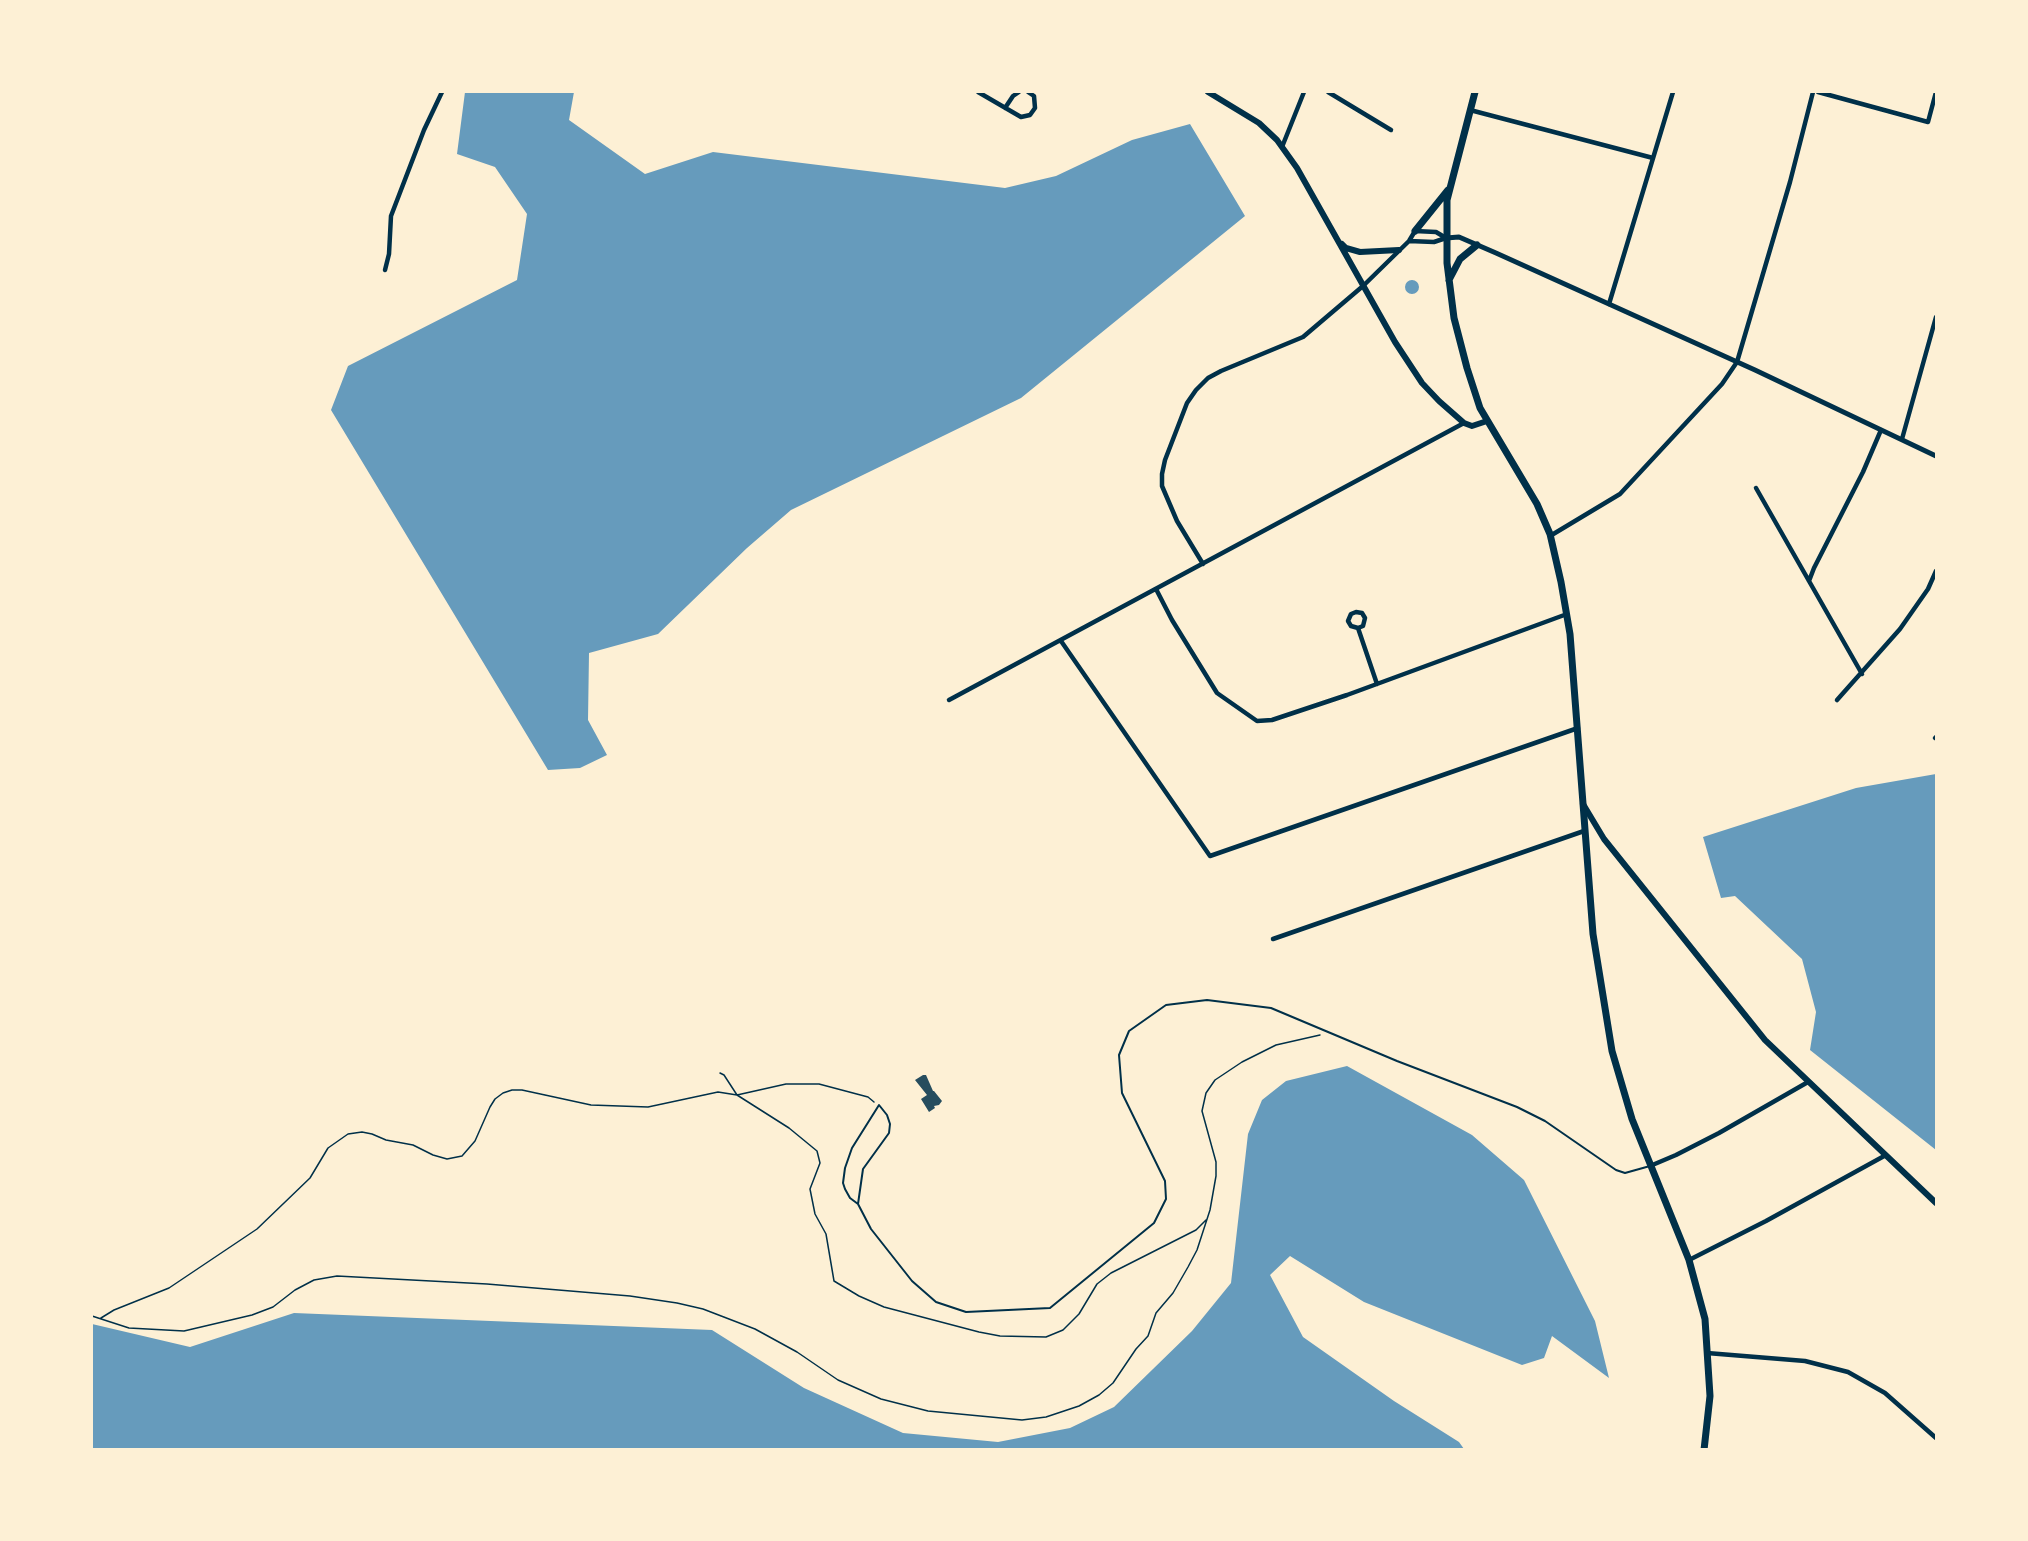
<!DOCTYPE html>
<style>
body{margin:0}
#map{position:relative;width:2028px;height:1541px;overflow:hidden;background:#fdf0d5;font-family:"PT Sans",sans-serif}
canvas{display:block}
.frame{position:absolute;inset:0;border:93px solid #fdf0d5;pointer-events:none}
</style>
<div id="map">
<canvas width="2028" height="1541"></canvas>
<div class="frame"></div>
</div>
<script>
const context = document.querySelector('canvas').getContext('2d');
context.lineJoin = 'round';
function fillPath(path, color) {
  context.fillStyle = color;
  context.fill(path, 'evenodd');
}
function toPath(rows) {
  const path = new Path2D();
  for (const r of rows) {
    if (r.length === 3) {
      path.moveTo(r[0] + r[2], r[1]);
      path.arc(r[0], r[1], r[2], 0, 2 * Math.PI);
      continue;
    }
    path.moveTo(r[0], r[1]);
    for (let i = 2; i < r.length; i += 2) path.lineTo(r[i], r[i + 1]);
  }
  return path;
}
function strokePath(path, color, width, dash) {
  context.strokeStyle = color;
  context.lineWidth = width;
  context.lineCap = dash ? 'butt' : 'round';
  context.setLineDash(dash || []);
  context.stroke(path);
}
const water = toPath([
 [465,92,574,92,569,120,645,174,713,152,1005,188,1056,176,1132,140,1190,124,1245,216,1021,398,791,510,747,548,658,634,589,653,588,720,607,755,580,768,548,770,331,410,348,366,517,280,527,214,495,167,457,154],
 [1412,287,7],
 [1936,774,1936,1150,1810,1050,1816,1012,1802,959,1735,896,1721,898,1703,837,1856,788],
 [1347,1066,1472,1135,1524,1180,1595,1321,1609,1378,1552,1336,1544,1358,1522,1365,1364,1302,1290,1256,1270,1275,1303,1337,1394,1401,1459,1442,1464,1449,92,1449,92,1324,190,1347,294,1313,712,1330,804,1388,903,1433,998,1442,1070,1428,1114,1407,1192,1331,1231,1283,1248,1134,1262,1100,1286,1081]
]);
const building = toPath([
 [923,1075,926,1075,933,1091,934,1091,942,1101,939,1105,934,1106,935,1108,929,1112,921,1099,927,1095,915,1080]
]);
const path = toPath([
 [720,1073,724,1075,737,1095,786,1084,819,1084,868,1097,874,1102],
 [92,1316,129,1328,184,1331,252,1315,273,1307,295,1290,314,1280,337,1276,487,1284,630,1296,677,1303,703,1309,755,1329,797,1352,838,1380,881,1399,928,1411,1022,1420,1046,1417,1079,1406,1099,1395,1113,1383,1136,1349,1148,1336,1156,1313,1173,1293,1188,1267,1197,1250,1210,1210,1216,1176,1216,1162,1202,1111,1206,1093,1215,1080,1242,1062,1276,1045,1320,1035],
 [101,1318,114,1310,169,1288,257,1229,310,1178,328,1148,348,1134,362,1132,372,1134,386,1140,413,1145,433,1155,447,1159,462,1156,475,1141,490,1107,495,1099,503,1093,512,1090,522,1090,591,1105,648,1107,718,1092,737,1095,789,1128,817,1151,820,1163,810,1189,815,1214,826,1234,834,1281,859,1296,884,1307,979,1332,1000,1336,1046,1337,1063,1330,1079,1314,1097,1284,1111,1273,1196,1230,1206,1220]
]);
const service = toPath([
 [858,1204,850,1198,845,1189,843,1183,845,1168,852,1148,879,1105,887,1115,890,1124,889,1133,863,1169,858,1204,871,1229,912,1281,936,1302,966,1312,1050,1308,1154,1223,1166,1199,1165,1181,1122,1093,1119,1055,1129,1031,1166,1005,1207,1000,1271,1008,1397,1061,1517,1107,1545,1121,1616,1170,1625,1173,1650,1166]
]);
const minor = toPath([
 [978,92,1021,117,1030,115,1035,108,1034,96,1028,92],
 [1328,92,1391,130],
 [1818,92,1928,122,1936,92],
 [1005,108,1013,96,1019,92],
 [1470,110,1653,158],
 [1282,147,1304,92],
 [1409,241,1434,242,1446,238],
 [385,270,389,254,391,216,424,130,442,92],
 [1609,304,1673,92],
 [1902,439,1936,317],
 [1756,488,1862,674],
 [1550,536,1620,494,1722,384,1737,362,1790,182,1813,92],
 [1203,564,1177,521,1162,486,1162,474,1165,460,1187,403,1196,390,1208,378,1221,371,1303,337,1363,286,1409,241,1415,231,1436,232,1446,238],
 [1809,581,1814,568,1863,472,1881,430],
 [1156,589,1172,620,1217,693,1257,721,1272,720,1347,695,1567,614],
 [1358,628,1351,626,1348,621,1351,614,1356,612,1362,613,1365,618,1363,626,1358,628,1377,684],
 [1061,641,1210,856,1578,728],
 [949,700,1464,423],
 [1837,700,1900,629,1928,589,1936,571],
 [1935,738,1936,737],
 [1273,939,1584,831],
 [1650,1166,1676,1155,1719,1133,1808,1082],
 [1689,1260,1766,1221,1886,1155],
 [1707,1353,1805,1361,1848,1372,1885,1393,1936,1438]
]);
const tertiary = toPath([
 [1446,238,1459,237,1496,253,1755,370,1936,456]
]);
const secondary = toPath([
 [1208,92,1259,123,1277,140,1297,168,1395,342,1422,383,1439,401,1464,423,1472,426,1487,421],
 [1342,244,1346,248,1360,252,1399,250],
 [1583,804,1604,839,1765,1040,1936,1203]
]);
const primary = toPath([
 [1475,92,1447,200,1447,263,1454,318,1467,368,1480,408,1537,504,1550,534,1561,582,1570,634,1593,934,1612,1051,1632,1119,1689,1260,1705,1319,1710,1396,1704,1450],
 [1415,231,1448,190],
 [1449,280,1460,259,1477,245]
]);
fillPath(water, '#669bbc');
fillPath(building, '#264d5e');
strokePath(path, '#003049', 1.5);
strokePath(service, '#003049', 2);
strokePath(minor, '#003049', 4.5);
strokePath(tertiary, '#003049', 5);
strokePath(secondary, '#003049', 6);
strokePath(primary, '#003049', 7);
</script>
